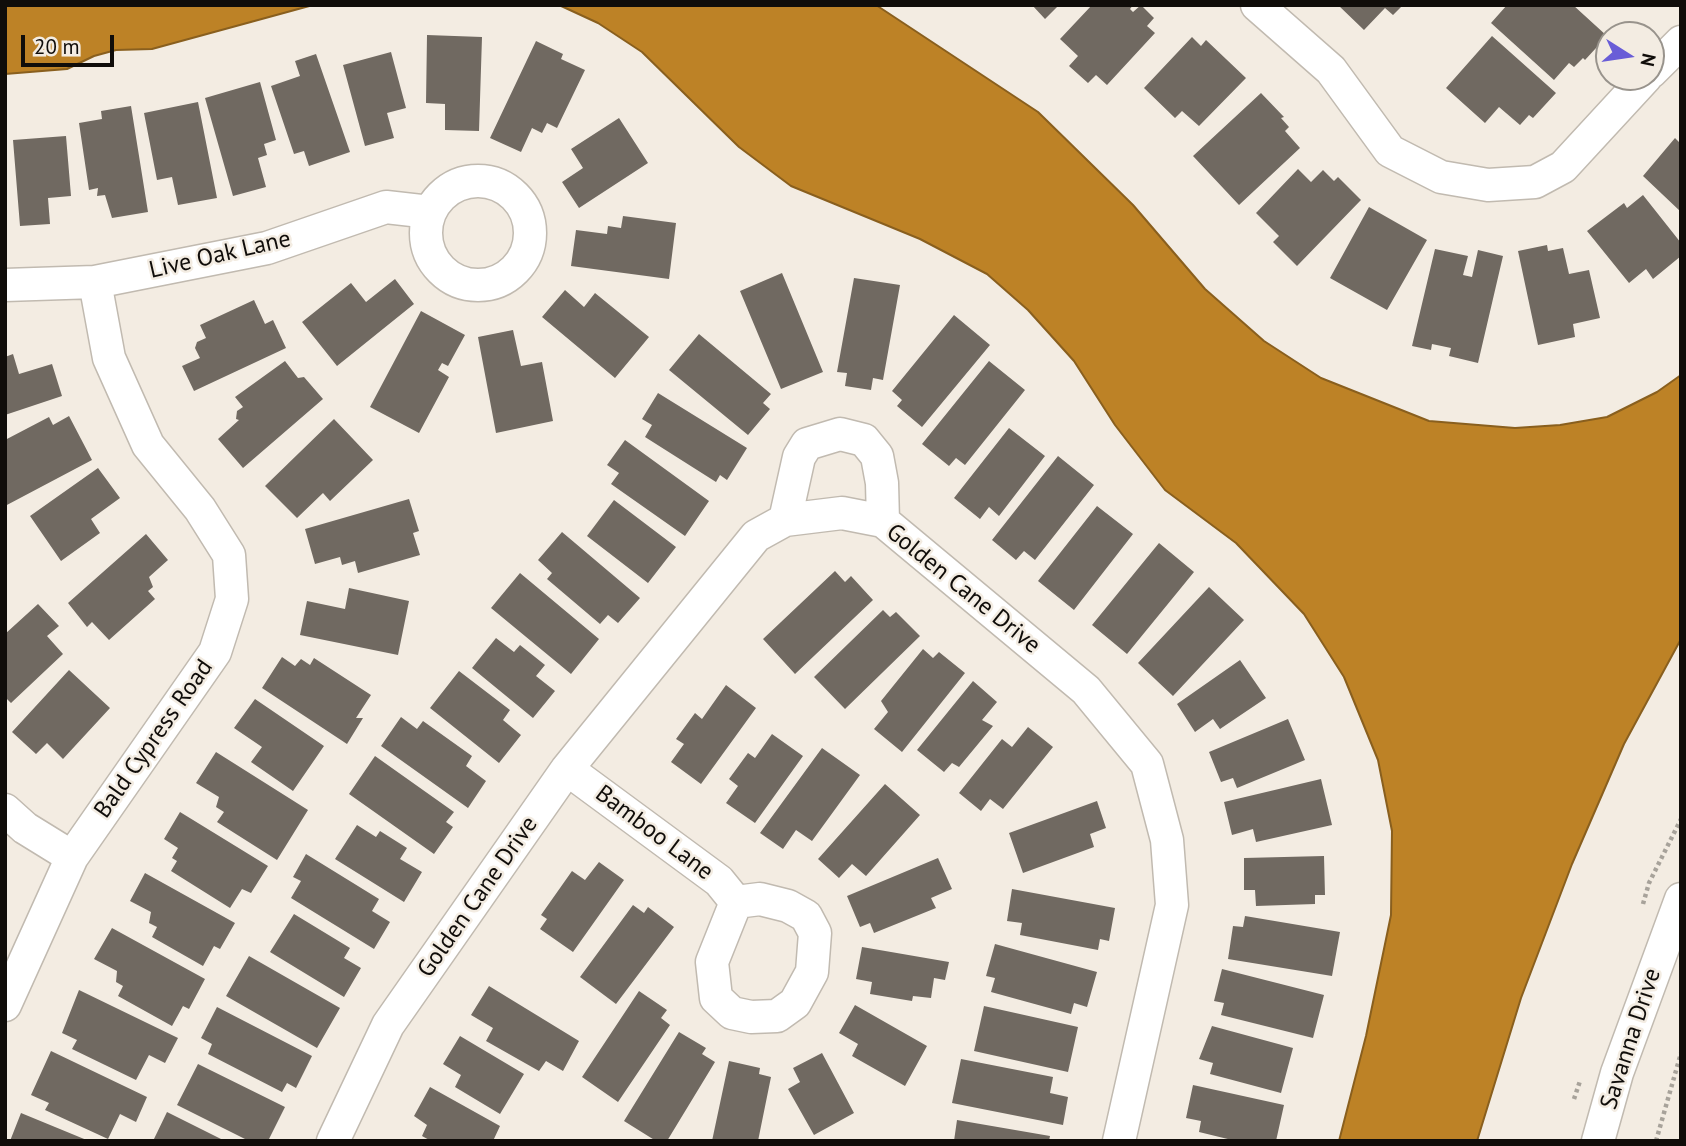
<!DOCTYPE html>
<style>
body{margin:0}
#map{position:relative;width:1686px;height:1146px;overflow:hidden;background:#f3ece2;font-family:"PT Sans",sans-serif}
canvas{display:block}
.frame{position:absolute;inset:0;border:7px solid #100d0a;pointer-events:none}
.north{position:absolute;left:1595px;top:21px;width:70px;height:70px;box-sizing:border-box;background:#f3ece2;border:2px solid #98938c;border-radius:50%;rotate:102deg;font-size:19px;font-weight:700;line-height:28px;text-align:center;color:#100d0a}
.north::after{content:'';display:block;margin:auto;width:24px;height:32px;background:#695dd7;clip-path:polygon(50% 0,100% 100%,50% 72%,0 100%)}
.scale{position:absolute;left:21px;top:35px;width:93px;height:32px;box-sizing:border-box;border:4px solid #100d0a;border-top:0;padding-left:9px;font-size:21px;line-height:24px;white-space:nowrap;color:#100d0a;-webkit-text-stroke:5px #f3ece2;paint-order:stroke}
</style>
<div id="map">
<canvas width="1686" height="1146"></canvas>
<div class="frame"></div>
<div class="north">N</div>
<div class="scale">20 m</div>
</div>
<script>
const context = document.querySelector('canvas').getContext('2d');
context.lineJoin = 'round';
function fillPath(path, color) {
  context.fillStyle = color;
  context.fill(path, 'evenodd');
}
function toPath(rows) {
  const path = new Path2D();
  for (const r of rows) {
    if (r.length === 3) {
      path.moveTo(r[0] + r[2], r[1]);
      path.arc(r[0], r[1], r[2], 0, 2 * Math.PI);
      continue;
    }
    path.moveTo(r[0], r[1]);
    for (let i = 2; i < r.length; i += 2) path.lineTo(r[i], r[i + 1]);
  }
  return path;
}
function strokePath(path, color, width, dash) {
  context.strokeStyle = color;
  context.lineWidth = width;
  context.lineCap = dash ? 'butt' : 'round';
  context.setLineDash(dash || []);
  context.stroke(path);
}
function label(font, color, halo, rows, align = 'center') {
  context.font = font + ' "PT Sans",sans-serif';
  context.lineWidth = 5;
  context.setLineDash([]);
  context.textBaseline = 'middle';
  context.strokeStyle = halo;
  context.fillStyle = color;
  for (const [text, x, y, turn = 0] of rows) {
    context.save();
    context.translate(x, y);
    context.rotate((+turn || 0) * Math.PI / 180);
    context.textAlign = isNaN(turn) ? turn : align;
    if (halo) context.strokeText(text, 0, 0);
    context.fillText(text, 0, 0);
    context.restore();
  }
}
const water = toPath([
 [5,5,313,5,152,49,116,50,94,56,67,69,5,74,5,5],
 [559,5,876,5,1038,112,1133,205,1205,289,1264,341,1321,378,1429,421,1515,428,1560,425,1607,417,1657,392,1681,375,1681,639,1624,744,1572,864,1521,998,1477,1141,1339,1141,1366,1036,1391,915,1392,831,1378,760,1344,677,1304,614,1236,543,1165,490,1115,425,1074,361,1028,310,987,274,920,239,791,186,739,147,642,52,598,23,559,5]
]);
const building = toPath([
 [1032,5,1059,5,1045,19],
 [1092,5,1133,5,1130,9,1133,12,1141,5,1154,18,1147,26,1155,33,1107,85,1096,75,1088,83,1069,66,1078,56,1060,39],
 [1338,5,1403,5,1393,15,1385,8,1364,30],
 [1507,5,1573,5,1607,36,1585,60,1583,58,1574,67,1569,63,1554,80,1491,23],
 [427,35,482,37,479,131,445,130,445,104,426,103],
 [1492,36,1556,93,1533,118,1529,115,1520,125,1499,107,1485,123,1446,88],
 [1192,37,1201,46,1206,40,1246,78,1199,126,1182,111,1175,118,1144,88],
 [536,41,563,54,561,59,585,70,557,128,547,123,542,133,532,128,521,152,490,138],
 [391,52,406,108,387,113,394,138,365,146,343,65],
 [316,54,350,152,309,166,304,151,294,154,271,86,300,76,295,61],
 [260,82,276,140,264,144,267,155,258,158,266,187,233,196,205,98],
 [1261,93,1284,117,1281,118,1289,127,1285,131,1300,148,1239,205,1193,156],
 [198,102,217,198,178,205,172,177,157,180,144,113],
 [131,106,148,212,112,218,105,195,97,196,98,188,89,190,79,123,102,119,101,111],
 [619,118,648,163,579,208,562,182,583,168,571,149],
 [66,136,71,196,48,198,50,224,20,226,13,140],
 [1675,138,1681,144,1681,212,1643,176],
 [1298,169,1311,182,1323,170,1334,181,1338,177,1361,200,1297,266,1273,242,1279,236,1256,213],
 [1643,195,1681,243,1681,256,1653,279,1646,269,1629,283,1587,231,1624,203,1627,208],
 [1369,207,1427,240,1387,310,1330,278],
 [623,216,676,223,669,279,571,266,576,230,607,234,608,226,621,228],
 [1547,245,1548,251,1563,248,1569,274,1589,270,1600,318,1573,324,1575,337,1538,345,1518,251],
 [1435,249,1468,256,1463,275,1472,277,1478,250,1503,256,1478,363,1449,356,1451,348,1432,344,1431,350,1412,346],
 [782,273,823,372,781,389,740,291],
 [854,278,900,285,883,380,873,378,871,390,845,386,847,373,837,372],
 [395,279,414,304,337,366,302,322,351,283,366,302],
 [565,290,584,307,595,293,649,337,615,378,542,317],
 [254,300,265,324,273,320,286,348,194,391,182,366,200,358,195,348,197,342,206,338,200,325],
 [421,311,465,335,448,366,442,363,438,370,449,377,419,433,370,407],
 [954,315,990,345,922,427,897,406,902,400,892,391],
 [513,330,521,366,542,362,553,421,496,433,478,337],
 [699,334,771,394,763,403,770,409,748,435,669,370],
 [13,354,19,374,52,364,62,396,5,415,5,357],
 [285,361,298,378,304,377,323,399,243,468,218,439,239,420,236,419,237,411,243,407,235,397],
 [989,361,1025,390,965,465,956,458,949,466,922,444],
 [658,393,747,448,727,480,720,475,716,482,645,437,652,425,642,419],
 [69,416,92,460,5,506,5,440,49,417,53,425],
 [334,419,373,460,330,501,323,493,297,518,265,486],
 [1009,428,1045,456,999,516,989,507,980,519,954,498],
 [625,440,709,501,685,536,611,484,619,473,607,465],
 [1058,456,1094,485,1035,560,1024,551,1016,560,992,540],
 [98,468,120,498,91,519,100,533,61,561,30,516],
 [409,499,419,531,413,533,420,555,358,573,355,561,342,565,340,557,315,564,305,529],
 [614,500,676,547,648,583,587,536],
 [1097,506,1133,534,1074,610,1038,581],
 [562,532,640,598,618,623,608,615,600,624,547,579,552,573,538,560],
 [146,534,168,560,149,577,153,587,148,591,155,599,109,640,92,622,87,627,68,603],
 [1159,543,1194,572,1127,654,1092,625],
 [835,571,845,582,851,576,873,600,795,674,763,639],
 [520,573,599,639,571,674,491,608],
 [1209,587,1244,620,1173,696,1138,663],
 [349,588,409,601,398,655,300,635,307,601,345,609],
 [38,604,59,626,47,636,63,654,11,703,5,697,5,634],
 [883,610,890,617,896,612,920,636,845,709,814,677],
 [496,638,514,652,520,645,545,665,536,676,555,691,533,718,472,668],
 [923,649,933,658,939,652,965,673,902,752,874,729,888,712,881,701],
 [282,657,295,666,301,659,310,665,314,658,371,695,356,718,363,718,347,744,262,688],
 [1240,660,1266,698,1220,729,1213,719,1195,732,1177,704],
 [69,670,110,708,63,759,47,743,36,754,12,732],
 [459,671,510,710,503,720,521,735,499,763,430,708],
 [973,681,997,702,982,720,993,726,959,767,952,763,944,772,917,750],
 [726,685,756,708,701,784,671,762,684,744,676,739,695,713,702,719],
 [255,699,324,746,293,791,251,762,262,747,234,728],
 [401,717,417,729,423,721,472,756,466,766,486,781,468,808,381,746],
 [1288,719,1305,760,1237,788,1233,778,1221,782,1209,752],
 [1028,727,1053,747,1003,809,990,799,981,811,959,793,1002,739,1012,747],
 [772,734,803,756,755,823,726,803,738,786,729,779,748,753,755,758],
 [822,748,860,775,812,841,796,830,783,849,760,833],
 [216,752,308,810,277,860,217,822,224,812,216,807,219,797,196,783],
 [375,756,454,812,446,822,453,827,434,854,349,794],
 [1321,779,1332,825,1256,842,1253,829,1232,835,1224,802],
 [885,784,920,815,866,876,852,864,839,878,818,859],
 [1097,801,1106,828,1090,834,1094,847,1023,873,1009,833],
 [180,812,268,866,251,893,242,889,230,908,171,871,177,861,172,858,178,848,164,839],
 [357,825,376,837,380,831,407,848,400,859,422,872,404,902,335,859],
 [306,854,379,899,372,911,390,922,374,949,291,898,301,881,293,877],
 [1324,856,1325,895,1315,895,1315,904,1256,906,1255,890,1244,890,1244,858],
 [938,858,952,889,931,898,936,908,874,933,870,923,860,927,847,896],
 [599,862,624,880,573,952,540,929,547,919,541,915,572,871,585,880],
 [145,873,235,923,220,949,214,946,203,966,152,937,157,927,149,923,151,912,130,901],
 [1012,889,1115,908,1109,941,1100,939,1098,950,1020,935,1022,923,1007,921],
 [633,905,644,913,648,907,674,927,616,1004,580,977],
 [294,914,350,948,344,958,361,968,344,997,270,952],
 [1245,916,1340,932,1332,976,1228,959,1233,926,1243,927],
 [112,928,205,979,189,1009,183,1006,172,1026,118,996,123,986,116,982,117,971,94,959],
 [995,944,1097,972,1087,1007,1074,1003,1071,1014,991,992,995,978,986,976],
 [862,947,949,962,945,980,934,978,931,998,913,996,912,1001,870,994,872,982,856,979],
 [249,956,340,1008,317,1048,226,996],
 [1222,969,1324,995,1313,1038,1221,1015,1224,1003,1214,1001],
 [489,986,579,1041,563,1071,546,1061,539,1071,486,1041,493,1028,471,1015],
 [79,990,178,1038,165,1063,149,1055,136,1080,72,1049,77,1040,62,1033],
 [639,991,667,1010,661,1018,670,1025,618,1102,582,1077],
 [855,1005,927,1046,905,1086,852,1056,858,1044,839,1033],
 [984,1006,1078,1027,1068,1072,974,1051],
 [217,1007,312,1056,296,1088,287,1083,282,1092,208,1054,212,1044,201,1038],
 [1212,1026,1293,1048,1281,1093,1210,1074,1213,1063,1199,1059],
 [679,1032,706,1048,702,1054,715,1062,667,1141,656,1141,624,1121],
 [460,1036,524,1074,500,1114,455,1087,461,1075,443,1064],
 [51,1051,147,1097,136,1122,120,1114,108,1139,45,1110,49,1103,31,1095],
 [822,1053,854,1113,814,1135,788,1089,800,1082,793,1068],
 [961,1059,1053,1077,1050,1093,1068,1097,1063,1125,952,1103],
 [729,1061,760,1068,759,1074,771,1077,758,1141,712,1141],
 [198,1064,285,1107,268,1141,249,1141,177,1105],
 [1193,1085,1284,1105,1276,1141,1236,1141,1199,1132,1201,1121,1186,1118],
 [430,1087,500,1126,493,1141,431,1141,422,1136,427,1125,414,1116],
 [167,1112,225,1141,153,1141],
 [21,1113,89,1141,10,1141],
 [957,1120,1050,1136,1049,1141,954,1141]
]);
const path = toPath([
 [1643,904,1649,883,1681,819],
 [1574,1099,1580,1081],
 [1656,1141,1681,1053]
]);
const minor = toPath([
 [1257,5,1331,70,1390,151,1441,177,1488,185,1535,182,1563,167,1646,77],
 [1651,72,1681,42],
 [478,233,52],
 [5,285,95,282,267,248,386,207,430,212],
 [785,520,799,457,807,444,840,434,864,440,877,456,882,483,883,521],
 [567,769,719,881,736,902,712,962,716,998,732,1013,751,1017,777,1016,795,1003,812,972,815,933,806,916,788,906,760,899,736,902],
 [5,810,25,828,72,857],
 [5,1005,72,857,215,652,232,599,229,555,200,509,148,445,109,358,95,282],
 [333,1141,388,1025,567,769,756,536,785,520,842,513,883,521,1086,690,1147,764,1167,840,1172,905,1119,1141],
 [1598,1141,1617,1073,1681,899]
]);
const streetNames = [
 ["Live Oak Lane",220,255,-13],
 ["Golden Cane Drive",963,589,39],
 ["Bald Cypress Road",154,739,-55],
 ["Bamboo Lane",654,833,37],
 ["Golden Cane Drive",478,897,-55],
 ["Savanna Drive",1631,1039,-72]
];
fillPath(water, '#bd8226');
strokePath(water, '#895f1e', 2);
fillPath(building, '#706961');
strokePath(minor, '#c1bab0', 35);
strokePath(path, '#a7a29a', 4.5, [3.5, 3.5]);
strokePath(minor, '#fff', 32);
label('24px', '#100d0a', '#f3ece2', streetNames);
</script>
